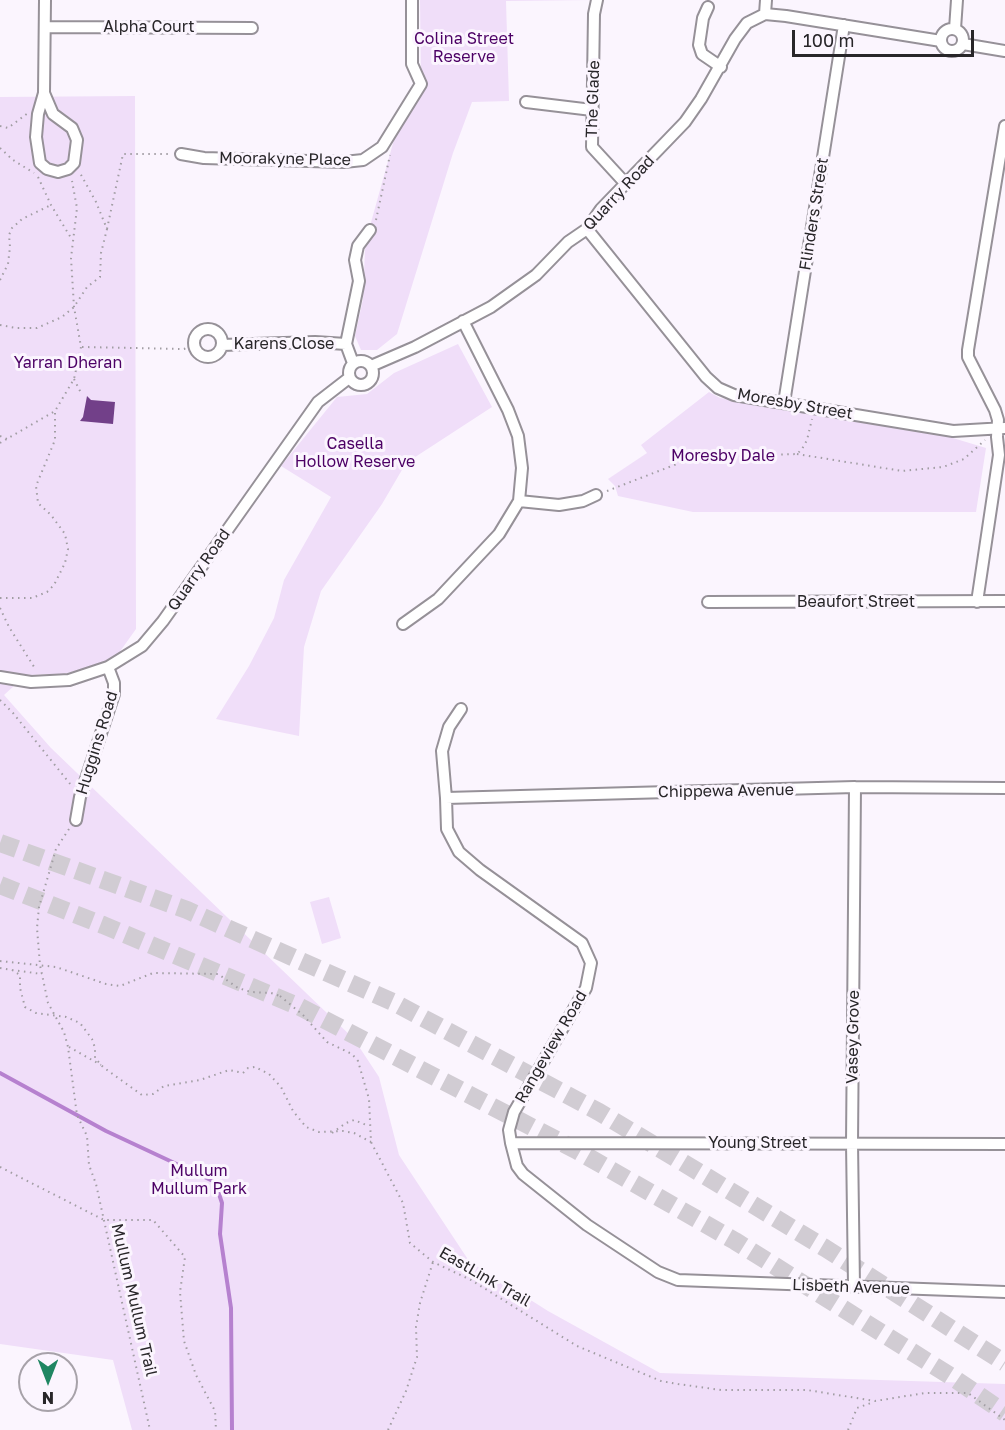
<!DOCTYPE html>
<style>
body{margin:0}
#map{position:relative;width:1005px;height:1430px;overflow:hidden;background:#fbf5fe;font-family:"Golos Text",sans-serif}
canvas{display:block}
.north{position:absolute;left:18px;top:1352px;width:60px;height:60px;box-sizing:border-box;background:#fbf5fe;border:2px solid #a7a2a9;border-radius:50%;rotate:180deg;font-size:16px;font-weight:700;line-height:24px;text-align:center;color:#282629}
.north::after{content:'';display:block;margin:auto;width:21px;height:27px;background:#1f8662;clip-path:polygon(50% 0,100% 100%,50% 72%,0 100%)}
.scale{position:absolute;left:792px;top:30px;width:182px;height:27px;box-sizing:border-box;border:3px solid #282629;border-top:0;padding-left:8px;font-size:18px;line-height:21px;white-space:nowrap;color:#282629;-webkit-text-stroke:4px #fbf5fe;paint-order:stroke}
</style>
<div id="map">
<canvas width="1005" height="1430"></canvas>
<div class="north">N</div>
<div class="scale">100 m</div>
</div>
<script>
const context = document.querySelector('canvas').getContext('2d');
context.lineJoin = 'round';
function fillPath(path, color) {
  context.fillStyle = color;
  context.fill(path, 'evenodd');
}
function toPath(rows) {
  const path = new Path2D();
  for (const r of rows) {
    if (r.length === 3) {
      path.moveTo(r[0] + r[2], r[1]);
      path.arc(r[0], r[1], r[2], 0, 2 * Math.PI);
      continue;
    }
    path.moveTo(r[0], r[1]);
    for (let i = 2; i < r.length; i += 2) path.lineTo(r[i], r[i + 1]);
  }
  return path;
}
function strokePath(path, color, width, dash) {
  context.strokeStyle = color;
  context.lineWidth = width;
  context.lineCap = dash ? 'butt' : 'round';
  context.setLineDash(dash || []);
  context.stroke(path);
}
function label(font, color, halo, rows, align = 'center') {
  context.font = font + ' "Golos Text",sans-serif';
  context.lineWidth = 6;
  context.setLineDash([]);
  context.textBaseline = 'middle';
  context.strokeStyle = halo;
  context.fillStyle = color;
  for (const [text, x, y, turn = 0] of rows) {
    context.save();
    context.translate(x, y);
    context.rotate((+turn || 0) * Math.PI / 180);
    context.textAlign = isNaN(turn) ? turn : align;
    if (halo) context.strokeText(text, 0, 0);
    context.fillText(text, 0, 0);
    context.restore();
  }
}
const green = toPath([
 [420,0,592,0,506,1,509,101,472,102,453,153,397,334,377,350,361,350,355,336,363,299,365,250,370,226,400,118,421,84],
 [135,96,136,629,116,657,100,664,64,674,26,675,4,695,51,748,354,1039,379,1077,399,1155,469,1261,548,1311,660,1373,1005,1384,1005,1430,132,1430,113,1360,0,1344,0,97],
 [458,344,492,407,406,463,382,504,321,591,304,647,299,736,216,719,249,666,274,618,284,580,331,497,281,466,337,397,367,394,394,373],
 [709,392,720,398,774,408,943,435,986,448,976,512,693,512,618,496,615,486,608,479,647,453,641,445],
 [329,897,341,938,322,944,310,902]
]);
const stream = toPath([
 [0,1073,106,1131,215,1182,222,1203,220,1234,231,1308,232,1430]
]);
const building = toPath([
 [87,396,91,400,115,402,113,424,80,421,83,417]
]);
const highwayTunnel = toPath([
 [0,843,187,910,395,1003,599,1112,825,1248,1005,1363],
 [0,885,103,925,300,1007,576,1150,735,1241,952,1377,1005,1413]
]);
const path = toPath([
 [0,126,8,128,28,113],
 [0,148,13,160,34,173],
 [38,177,51,205,71,238],
 [376,220,390,155],
 [107,229,123,154,169,154],
 [0,280,8,264,10,247,9,235,12,228,22,219,51,205],
 [0,325,16,328,37,328,62,317,74,307,87,287,100,277,101,253,107,229,96,202,80,173],
 [82,347,184,349,194,344],
 [74,379,82,395],
 [0,436,7,439],
 [0,443,55,411,74,379,81,347,74,307,71,258,77,208,72,181],
 [797,454,902,471,943,467,964,459,985,440],
 [607,491,682,462,742,456,797,454,802,449,807,440,812,419],
 [0,598,32,598,47,592,54,585,65,563,68,549,65,534,51,515,38,503,36,486,55,440,55,411],
 [0,608,9,627,36,670],
 [0,700,13,713,71,785],
 [69,829,56,849,39,907,37,928,40,965,48,1003,64,1032,68,1047,77,1115,87,1136,89,1165,96,1184,150,1430],
 [0,961,56,967,106,984,120,986,153,973,218,974,238,988,251,992,271,993,280,996],
 [0,968,12,970,20,975,20,988,25,1007,36,1013,66,1017,80,1023,92,1039,95,1048,95,1058,103,1067,142,1095,153,1094,164,1086,200,1080,229,1070,243,1073,248,1068,255,1067,269,1074,281,1087,293,1111,306,1127,319,1132,343,1131,354,1133,371,1142],
 [12,970,42,974],
 [303,1015,327,1042,352,1054,358,1061,369,1099,371,1142,403,1203,410,1243,433,1262,471,1280,577,1346,661,1381,678,1384,721,1390,807,1390,875,1401,925,1393,968,1393,1005,1420],
 [69,1047,101,1065],
 [332,1133,346,1123,354,1120,369,1126],
 [0,1167,104,1220,153,1220,185,1257,180,1292,184,1341,196,1375,215,1411,216,1430],
 [388,1430,406,1391,417,1357,416,1327,420,1303,433,1262],
 [848,1430,857,1408,874,1402]
]);
const street = toPath([
 [597,0,594,14,592,147,626,184],
 [708,7,703,18,699,45,702,54,721,67],
 [765,14,766,0],
 [45,27,252,28],
 [952,40,11],
 [955,29,957,0],
 [963,44,1005,51],
 [44,93,53,114,72,128,77,140,74,163,68,169,58,172,47,169,40,163,36,137,38,114,44,93,45,0],
 [526,102,592,110],
 [181,154,204,158,344,162,363,160,382,147,421,84,412,64,412,0],
 [587,229,706,377,718,388,734,395,953,431,1005,428],
 [208,343,14],
 [222,345,315,342,346,344],
 [361,373,12],
 [353,363,346,344,359,281,355,260,358,246,370,230],
 [371,366,415,347,491,307,536,275,568,242,587,229,601,209,685,122,701,99,735,39,747,23,765,14,786,16,941,41],
 [784,403,844,25],
 [519,501,559,505,583,501,596,495],
 [708,602,1005,601],
 [977,602,999,455,997,437,998,420,995,410,968,357,968,350,1005,126],
 [403,624,438,599,499,534,519,501,522,468,518,436,508,410,463,321],
 [0,677,31,682,69,680,108,667,142,646,163,621,318,402,349,378],
 [461,709,449,727,442,751,446,798,447,829,459,852,480,870,582,943,591,963,586,988,514,1112,509,1130,511,1143,517,1166,523,1174,587,1225,658,1272,678,1280,1005,1292],
 [446,798,855,787,1005,788],
 [76,820,80,797,114,694,114,683,108,667],
 [511,1143,1005,1144],
 [854,1286,852,1143,855,787]
]);
const pathBridge = toPath([
 [280,996,303,1015]
]);
const streetNames = [
 ["Alpha Court",149,27],
 ["The Glade",593,99,-88],
 ["Moorakyne Place",285,159,1],
 ["Quarry Road",619,193,-47],
 ["Flinders Street",814,214,-81],
 ["Karens Close",284,344],
 ["Moresby Street",795,404,10],
 ["Quarry Road",199,570,-55],
 ["Beaufort Street",856,602],
 ["Huggins Road",97,743,-73],
 ["Chippewa Avenue",726,791,-1],
 ["Vasey Grove",853,1037,-89],
 ["Rangeview Road",551,1047,-60],
 ["Young Street",758,1143],
 ["EastLink Trail",485,1277,30],
 ["Lisbeth Avenue",851,1287,2],
 ["Mullum Mullum Trail",134,1300,77]
];
const parkNames = [
 ["Colina Street",464,39],
 ["Reserve",464,57],
 ["Yarran Dheran",68,363],
 ["Casella",355,444],
 ["Hollow Reserve",355,462],
 ["Moresby Dale",723,456],
 ["Mullum",199,1171],
 ["Mullum Park",199,1189]
];
fillPath(green, '#f0def9');
strokePath(stream, '#b681cf', 4);
fillPath(building, '#724089');
strokePath(highwayTunnel, '#d1ccd3', 18, [18, 9]);
strokePath(street, '#969198', 14);
strokePath(path, '#a19da3', 2, [1.5, 4.5]);
strokePath(street, '#fff', 10);
strokePath(pathBridge, '#a19da3', 2, [1.5, 4.5]);
label('16px', '#282629', '#fbf5fe', streetNames);
label('16px', '#4c0065', '#fbf5fe', parkNames);
</script>
